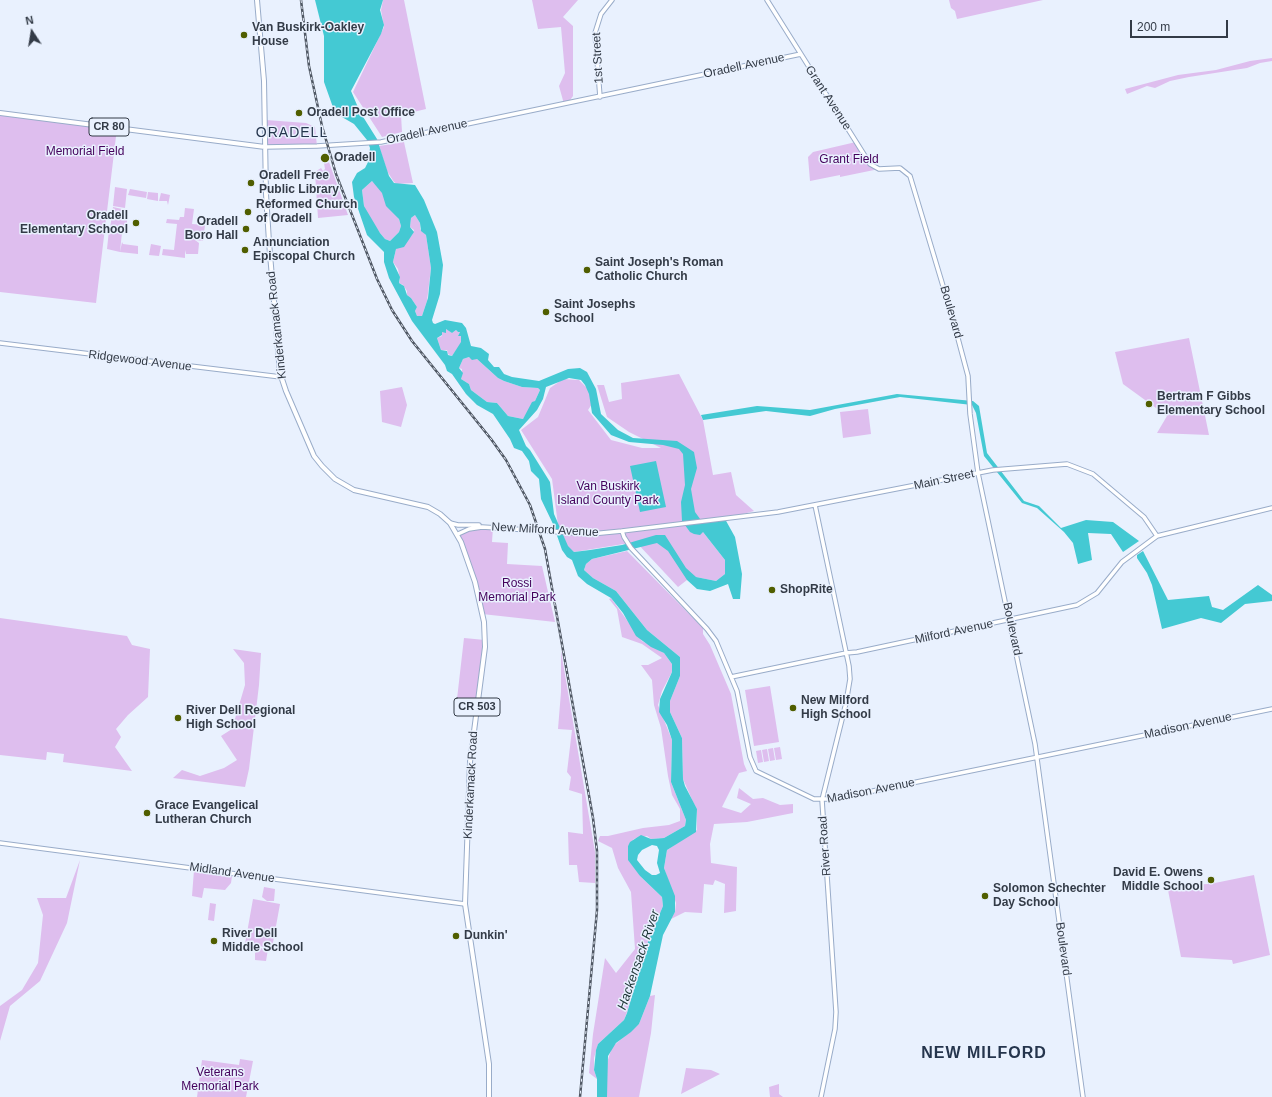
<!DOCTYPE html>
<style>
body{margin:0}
#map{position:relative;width:1272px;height:1097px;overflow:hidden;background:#e9f1fe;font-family:Arial,sans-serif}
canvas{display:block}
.north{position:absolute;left:12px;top:12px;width:40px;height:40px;-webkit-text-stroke:3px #e9f1fe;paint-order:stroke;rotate:348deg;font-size:11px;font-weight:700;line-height:16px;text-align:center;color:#333b47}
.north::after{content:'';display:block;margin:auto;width:14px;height:18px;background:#333b47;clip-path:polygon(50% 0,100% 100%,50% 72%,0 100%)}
.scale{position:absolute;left:1130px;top:20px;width:98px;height:18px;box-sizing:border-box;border:2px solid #333b47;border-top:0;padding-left:5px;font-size:12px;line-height:14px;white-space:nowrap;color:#333b47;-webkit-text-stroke:3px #e9f1fe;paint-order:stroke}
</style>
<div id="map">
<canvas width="1272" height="1097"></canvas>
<div class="north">N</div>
<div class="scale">200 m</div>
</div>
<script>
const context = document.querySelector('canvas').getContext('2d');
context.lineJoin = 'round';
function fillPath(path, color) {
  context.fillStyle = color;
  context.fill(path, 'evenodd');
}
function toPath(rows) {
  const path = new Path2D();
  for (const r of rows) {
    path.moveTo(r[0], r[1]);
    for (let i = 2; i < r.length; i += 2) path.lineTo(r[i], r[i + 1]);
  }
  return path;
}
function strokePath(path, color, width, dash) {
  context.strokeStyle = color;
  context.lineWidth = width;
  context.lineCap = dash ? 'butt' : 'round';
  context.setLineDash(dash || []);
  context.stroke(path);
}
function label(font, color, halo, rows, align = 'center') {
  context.font = font + ' Arial,sans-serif';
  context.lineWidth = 3;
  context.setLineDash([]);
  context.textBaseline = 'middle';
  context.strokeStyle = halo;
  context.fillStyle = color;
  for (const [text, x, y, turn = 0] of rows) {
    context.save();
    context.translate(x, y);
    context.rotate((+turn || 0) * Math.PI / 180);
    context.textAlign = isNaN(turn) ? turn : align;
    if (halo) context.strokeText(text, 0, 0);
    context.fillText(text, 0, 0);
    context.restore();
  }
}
const green = toPath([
 [383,0,404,0,426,109,401,115,402,132,382,137,353,92,384,27,381,10],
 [532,0,578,0,563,17,573,26,573,96,568,103,564,104,559,86,565,73,561,27,538,29],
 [949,0,1043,0,957,19,955,11,951,8],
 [1272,58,1272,61,1260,63,1247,68,1189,77,1170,81,1155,88,1147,86,1127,94,1125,89,1178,75,1216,70,1250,61],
 [0,113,117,128,96,303,0,292],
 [266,120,306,123,315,127,317,146,265,147],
 [404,142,413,183,397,184,394,182,387,171,379,146],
 [856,142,868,161,879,169,840,177,840,175,810,181,808,157,813,152],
 [329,162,348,215,318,218,315,172,321,168,323,171,325,169,324,163],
 [372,181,380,188,399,219,401,226,399,232,390,241,385,239,380,233,367,214,364,206,362,190],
 [115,187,127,189,125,208,113,206],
 [130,189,147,192,146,198,128,195],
 [148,192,158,193,158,201,147,199],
 [161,193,170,195,168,205,167,201,159,201],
 [113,207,122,209,127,215,127,224,122,229,110,229],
 [185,208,194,209,192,224,205,225,203,241,195,240,199,243,198,254,186,254,185,250,185,258,162,255,163,249,174,250,177,224,166,223,167,219,179,220,180,217,184,217],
 [415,215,420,223,420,229,426,235,431,268,427,301,422,316,417,316,415,311,417,307,411,298,407,295,407,291,403,285,399,283,400,280,398,269,393,262,396,249,412,235,414,230,410,227,411,218],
 [109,230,122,232,120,252,107,249],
 [122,242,123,244,138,246,138,254,120,252],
 [151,244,161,246,159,256,149,255],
 [447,329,452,333,456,330,458,332,460,332,458,336,461,336,462,342,452,356,448,354,447,350,441,350,437,338,442,336,442,332,446,332,445,330],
 [1189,338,1209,435,1157,433,1167,416,1123,384,1115,352],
 [469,357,477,359,498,378,504,381,522,387,538,388,540,390,535,401,523,419,508,416,497,403,487,402,471,390,469,384,461,379,462,369,459,368,463,359],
 [679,374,703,420,713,475,731,472,736,495,754,511,725,519,703,532,725,560,725,574,716,581,696,577,687,580,678,587,636,542,574,552,566,546,558,525,552,479,521,430,538,417,550,388,563,379,579,380,592,393,592,404,588,410,611,440,642,448,661,448,629,432,607,417,597,385,604,385,609,402,622,399,621,383],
 [402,387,407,405,401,427,382,422,380,391],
 [868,409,871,434,843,438,840,412],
 [493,527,492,542,508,543,507,564,542,566,555,622,482,614,475,582,458,534,465,531],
 [627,551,703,628,703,634,710,645,731,694,744,764,747,771,739,773,722,807,741,813,751,804,737,798,739,788,753,799,763,798,780,805,793,804,793,813,747,822,714,824,710,844,711,863,737,867,736,911,724,913,725,884,715,880,713,885,704,884,702,913,685,912,671,919,675,912,676,903,664,868,667,850,697,830,697,809,693,802,683,779,682,738,670,712,670,701,680,676,680,657,647,630,616,591,593,578,584,570,586,564,592,559],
 [611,598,642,641,664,653,672,664,672,672,662,691,658,705,672,740,671,782,686,820,685,826,664,838,651,839,647,836,634,839,628,846,640,876,662,897,663,906,648,942,627,1012,624,1020,598,1044,594,1058,594,1070,597,1079,589,1073,593,1034,605,958,616,973,635,949,631,892,618,868,612,848,598,841,600,836,608,836,643,828,669,825,680,821,680,809,672,795,668,776,661,728,654,705,652,680,641,665,648,665,662,658,642,644,622,637,617,609,609,599],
 [0,618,127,636,132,645,150,649,148,697,128,715,116,729,121,737,115,747,132,771,63,762,64,754,47,752,46,760,0,755],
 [464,638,485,640,478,701,457,699],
 [233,649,261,653,259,685,249,769,245,787,173,778,182,770,200,776,224,768,237,760,221,736,232,729,245,685,244,663],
 [561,651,595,852,595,883,579,882,577,865,569,865,568,832,583,834,582,794,569,790,571,777,567,772,572,730,558,729,561,692],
 [770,686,779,742,754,746,745,690],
 [780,747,782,759,776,760,774,748],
 [773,748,775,760,770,761,768,749],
 [767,749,769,761,764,762,762,750],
 [761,750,763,762,758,763,756,751],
 [80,860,67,923,40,981,10,1006,0,1041,0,1006,22,990,38,963,43,915,37,898,66,898],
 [194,870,232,876,231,883,225,890,204,888,202,898,192,896],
 [1254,875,1270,955,1233,964,1232,960,1181,957,1167,885,1210,884],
 [264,887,275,889,274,901,267,901,262,897],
 [253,899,280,904,272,948,245,944],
 [210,903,216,904,214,921,208,920],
 [262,948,268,949,266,961,255,960,255,953],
 [655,995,651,1033,639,1097,607,1097,606,1066,612,1047,639,1024,650,996],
 [240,1059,253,1061,246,1097,197,1097,202,1060,239,1065],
 [686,1068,711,1070,720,1074,681,1094],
 [779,1084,779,1094,783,1097,770,1097,769,1087]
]);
const water = toPath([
 [315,0,383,0,380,10,384,25,381,34,351,91,360,112,377,139,389,176,394,183,415,185,424,200,437,232,443,265,440,294,432,320,433,323,435,324,445,320,462,323,466,328,471,346,481,348,489,354,488,360,494,367,499,367,504,374,512,377,539,381,568,369,580,368,587,372,596,389,601,414,618,430,633,438,677,441,694,452,697,468,691,489,695,512,703,523,725,519,735,537,742,574,740,599,733,599,728,584,710,591,697,589,687,580,668,551,657,543,592,559,586,564,584,570,593,578,616,591,647,630,680,657,680,676,670,701,670,712,682,738,683,779,685,786,697,809,696,832,667,850,664,868,675,896,675,912,663,935,650,996,639,1024,631,1032,616,1043,608,1056,607,1097,597,1097,597,1079,594,1070,596,1050,598,1044,624,1020,627,1013,648,942,663,906,662,897,640,876,628,860,628,846,630,842,641,835,651,839,664,838,685,826,686,820,671,782,672,740,667,725,659,712,660,699,672,672,672,664,664,653,651,647,636,636,623,613,611,598,587,584,578,576,572,560,567,557,562,550,553,524,541,499,539,479,531,471,529,461,522,451,514,448,510,439,493,414,477,405,466,394,452,374,447,371,445,365,412,321,389,278,384,262,384,252,367,235,354,197,352,182,357,173,365,168,368,162,370,148,367,140,354,124,335,113,324,82,324,36],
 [372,181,382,193,386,206,399,219,401,226,399,232,390,241,385,239,380,233,364,206,362,190],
 [415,215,420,223,421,231,426,235,431,268,428,298,422,316,417,316,415,311,417,307,411,298,407,295,404,286,399,283,400,277,393,262,396,249,404,247,414,232,410,227,411,218],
 [446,329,452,333,456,330,458,332,460,332,458,336,461,336,461,342,452,356,448,355,447,351,441,350,437,338,442,335,442,332,446,333],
 [469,357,472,360,477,359,498,378,504,381,522,387,538,388,540,390,535,401,532,402,523,419,508,416,497,403,487,402,471,390,469,384,461,379,463,373,459,368,463,359],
 [569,378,581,380,585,385,589,394,592,413,611,435,629,442,663,445,679,449,683,454,685,485,681,502,682,521,690,532,694,534,700,535,703,532,725,560,725,574,716,581,696,577,686,568,665,535,656,535,622,545,590,550,574,552,568,546,554,514,550,482,530,450,526,446,519,430,537,410,543,399,546,387],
 [652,845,657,846,659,850,657,863,660,873,656,875,652,875,645,870,637,860,638,855,642,850],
 [897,394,973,401,979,406,987,453,1024,501,1039,506,1061,528,1086,520,1113,522,1139,541,1123,552,1111,534,1088,533,1092,560,1078,564,1073,543,1064,532,1037,508,1022,503,984,456,976,413,972,405,900,397,835,409,810,416,766,411,703,420,701,415,757,406,810,410],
 [656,461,666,507,640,512,630,466],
 [1143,551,1168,600,1209,596,1212,607,1223,610,1258,585,1272,595,1272,601,1245,604,1221,623,1201,618,1162,629,1152,585,1147,573,1137,558,1137,555]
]);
const secondary = toPath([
 [767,0,870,164,879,169,900,168,910,176,952,316,968,376,970,414,978,473,1035,744,1083,1097],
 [600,97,595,33,601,14,612,0],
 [265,147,317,146,381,142,801,54],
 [0,343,281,377],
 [815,505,849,666,850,679,846,703,822,800,836,1012,835,1029,821,1097],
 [450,523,458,525,479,525],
 [622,531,624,537,631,548,707,629,716,641,737,691,750,757,756,771,814,799,834,799,1272,709],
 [458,534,469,529,482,527,591,534,622,531,778,512,993,470,1067,464,1093,474,1144,517,1157,536],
 [731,677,846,653,857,652,1077,605,1097,593,1122,562,1157,536,1272,508],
 [0,843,465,904]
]);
const primary = toPath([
 [257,0,264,81,266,194,269,242,280,373,286,391,314,456,322,466,335,479,354,490,428,507,440,514,450,523,461,542,475,582,484,622,485,647,470,762,465,904,489,1064,489,1097],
 [0,113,265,147]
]);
const rail = toPath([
 [301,0,309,66,322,126,336,174,377,279,392,310,412,341,491,439,506,460,530,505,545,549,593,818,597,851,597,910,580,1097]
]);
const markers = [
 [244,35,4,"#505e00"],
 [299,113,4,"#505e00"],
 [325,158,5,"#505e00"],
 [251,183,4,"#505e00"],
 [248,212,4,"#505e00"],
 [136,223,4,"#505e00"],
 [246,229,4,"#505e00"],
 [245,250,4,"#505e00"],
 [587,270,4,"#505e00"],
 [546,312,4,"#505e00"],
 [1149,404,4,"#505e00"],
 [772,590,4,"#505e00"],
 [793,708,4,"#505e00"],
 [178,718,4,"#505e00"],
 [147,813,4,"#505e00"],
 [1211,880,4,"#505e00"],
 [985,896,4,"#505e00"],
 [456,936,4,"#505e00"],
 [214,941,4,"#505e00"]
];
const shields = [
 [109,127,40],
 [477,707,46]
];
const shieldNames = [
 ["CR 80",109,127],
 ["CR 503",477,707]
];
const poiNames = [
 ["Van Buskirk-Oakley",252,28],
 ["House",252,42],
 ["Oradell Post Office",307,113],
 ["Oradell",334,158],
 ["Oradell Free",259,176],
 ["Public Library",259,190],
 ["Reformed Church",256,205],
 ["of Oradell",256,219],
 ["Oradell",128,216,"right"],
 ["Elementary School",128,230,"right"],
 ["Oradell",238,222,"right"],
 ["Boro Hall",238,236,"right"],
 ["Annunciation",253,243],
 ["Episcopal Church",253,257],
 ["Saint Joseph's Roman",595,263],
 ["Catholic Church",595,277],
 ["Saint Josephs",554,305],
 ["School",554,319],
 ["Bertram F Gibbs",1157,397],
 ["Elementary School",1157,411],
 ["ShopRite",780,590],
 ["New Milford",801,701],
 ["High School",801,715],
 ["River Dell Regional",186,711],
 ["High School",186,725],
 ["Grace Evangelical",155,806],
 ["Lutheran Church",155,820],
 ["David E. Owens",1203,873,"right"],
 ["Middle School",1203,887,"right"],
 ["Solomon Schechter",993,889],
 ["Day School",993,903],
 ["River Dell",222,934],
 ["Middle School",222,948],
 ["Dunkin'",464,936]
];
const streetNames = [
 ["1st Street",598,58,-93],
 ["Oradell Avenue",744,66,-12],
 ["Grant Avenue",828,98,57],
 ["Oradell Avenue",427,132,-12],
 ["Boulevard",951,312,74],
 ["Kinderkamack Road",277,325,-96],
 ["Ridgewood Avenue",140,361,7],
 ["Main Street",944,480,-12],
 ["New Milford Avenue",545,530,3],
 ["Boulevard",1012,629,78],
 ["Milford Avenue",954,632,-12],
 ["Madison Avenue",1188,726,-12],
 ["Kinderkamack Road",471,785,-87],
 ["Madison Avenue",871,791,-11],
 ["River Road",825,846,-94],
 ["Midland Avenue",232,873,8],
 ["Boulevard",1063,949,82]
];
const parkNames = [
 ["Memorial Field",85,152],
 ["Grant Field",849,160],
 ["Van Buskirk",608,487],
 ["Island County Park",608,501],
 ["Rossi",517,584],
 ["Memorial Park",517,598],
 ["Veterans",220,1073],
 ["Memorial Park",220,1087]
];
const waterNames = [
 ["Hackensack River",639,960,-71]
];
const quarterNames = [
 ["ORADELL",292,133]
];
const districtNames = [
 ["NEW MILFORD",984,1054]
];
fillPath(green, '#debeee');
fillPath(water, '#44c9d3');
strokePath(secondary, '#99acc9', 5.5);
strokePath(primary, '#99acc9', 6);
strokePath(secondary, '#fff', 3.5);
strokePath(primary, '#fff', 4);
strokePath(rail, '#4f5763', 2.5);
strokePath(rail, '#e9f1fe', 1, [3]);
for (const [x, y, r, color] of markers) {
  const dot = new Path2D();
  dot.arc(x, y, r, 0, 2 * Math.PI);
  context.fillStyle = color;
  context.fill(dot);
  strokePath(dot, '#e9f1fe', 1.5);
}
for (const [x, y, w] of shields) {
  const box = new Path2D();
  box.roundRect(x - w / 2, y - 9, w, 18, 3);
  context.fillStyle = '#e9f1fe';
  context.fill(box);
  strokePath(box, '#333b47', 1);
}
label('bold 11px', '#333b47', null, shieldNames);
label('bold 12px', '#333b47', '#e9f1fe', poiNames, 'left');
label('12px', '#333b47', '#e9f1fe', streetNames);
label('12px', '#44015c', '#e9f1fe', parkNames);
label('italic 13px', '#1e3436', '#e9f1fe', waterNames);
context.letterSpacing = '1px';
label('14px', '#25354d', '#e9f1fe', quarterNames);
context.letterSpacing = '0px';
context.letterSpacing = '1px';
label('bold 16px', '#25354d', '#e9f1fe', districtNames);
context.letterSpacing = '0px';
</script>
